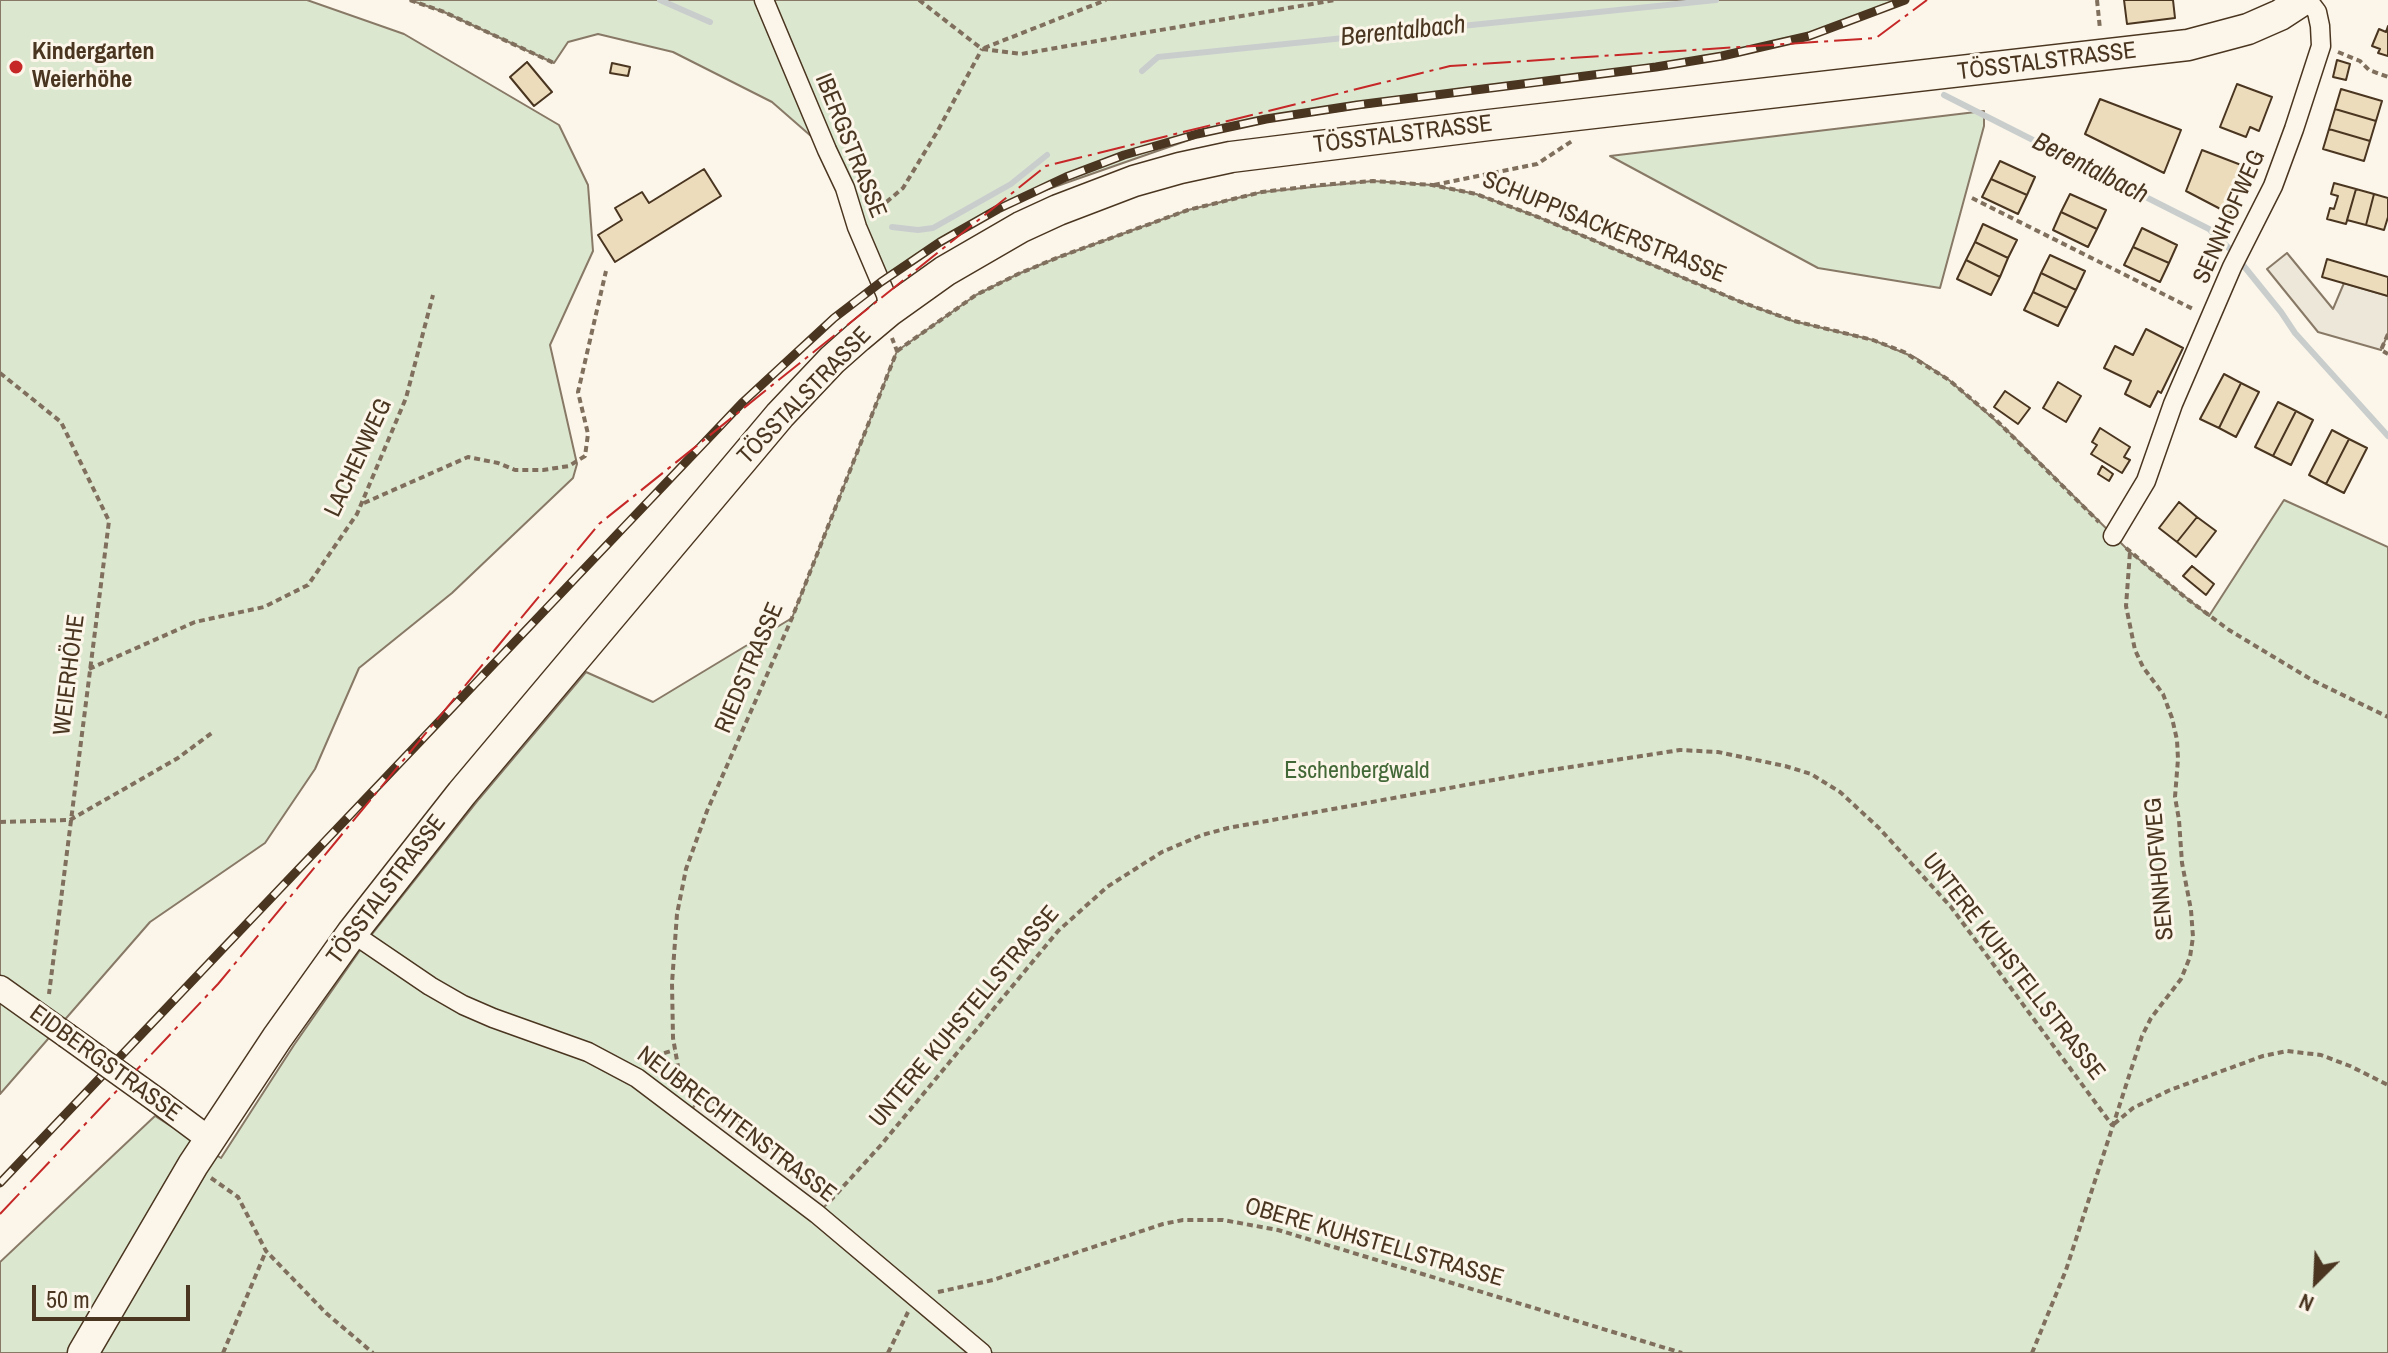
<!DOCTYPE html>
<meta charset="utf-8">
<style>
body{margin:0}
#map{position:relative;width:2388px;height:1353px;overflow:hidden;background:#fbf6e9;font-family:"Archivo Narrow",sans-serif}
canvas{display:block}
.north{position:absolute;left:2276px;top:1241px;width:80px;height:80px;-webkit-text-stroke:6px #fbf6e9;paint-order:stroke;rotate:204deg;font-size:22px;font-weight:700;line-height:32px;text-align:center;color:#4a3520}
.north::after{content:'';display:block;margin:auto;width:28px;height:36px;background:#4a3520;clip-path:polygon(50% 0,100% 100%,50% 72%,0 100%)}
.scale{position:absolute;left:32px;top:1285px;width:158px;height:36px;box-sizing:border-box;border:4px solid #4a3520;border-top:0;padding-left:10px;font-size:24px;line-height:28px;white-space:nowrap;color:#4a3520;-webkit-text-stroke:6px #fbf6e9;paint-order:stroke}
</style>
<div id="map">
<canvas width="2388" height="1353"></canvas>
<div class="north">N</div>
<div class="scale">50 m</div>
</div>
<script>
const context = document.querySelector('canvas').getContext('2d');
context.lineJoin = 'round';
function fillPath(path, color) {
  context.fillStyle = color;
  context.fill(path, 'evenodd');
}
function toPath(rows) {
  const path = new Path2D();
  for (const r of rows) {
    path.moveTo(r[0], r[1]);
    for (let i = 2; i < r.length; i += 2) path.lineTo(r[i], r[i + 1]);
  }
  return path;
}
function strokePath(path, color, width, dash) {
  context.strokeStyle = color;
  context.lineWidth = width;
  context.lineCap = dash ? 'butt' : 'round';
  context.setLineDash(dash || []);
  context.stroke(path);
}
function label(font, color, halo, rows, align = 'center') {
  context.font = font + ' "Archivo Narrow",sans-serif';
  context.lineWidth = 6;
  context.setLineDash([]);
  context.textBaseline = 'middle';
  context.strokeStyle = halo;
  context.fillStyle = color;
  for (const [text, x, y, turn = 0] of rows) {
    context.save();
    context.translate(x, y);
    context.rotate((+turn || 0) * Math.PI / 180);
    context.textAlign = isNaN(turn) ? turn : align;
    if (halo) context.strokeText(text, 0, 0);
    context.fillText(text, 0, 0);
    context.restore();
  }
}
const green = toPath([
 [0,0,307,0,404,34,559,125,588,185,593,251,550,345,577,464,573,478,452,593,359,668,315,769,265,843,150,922,0,1094,0,0],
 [410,0,1905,0,1809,36,1722,56,1226,127,1014,201,940,242,881,282,827,150,772,102,673,52,598,34,568,42,554,63,444,12,410,0],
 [1984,111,1984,126,1940,288,1818,268,1610,156,1984,111],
 [1373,181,1432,185,1476,194,1538,217,1741,302,1793,321,1873,340,1916,358,1949,380,2012,435,2130,552,2209,616,2284,500,2388,547,2388,1353,0,1353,0,1262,155,1116,221,1158,294,1045,365,943,479,799,586,672,653,702,792,618,897,351,976,295,1018,274,1059,257,1188,210,1262,192,1373,181],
 [702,1095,783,1187,688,1114,702,1095]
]);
const parking = toPath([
 [2287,253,2333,309,2344,283,2388,296,2388,334,2381,350,2318,332,2267,269,2287,253],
 [703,1094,834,1197,817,1214,688,1115,703,1094]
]);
const stream = toPath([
 [660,0,710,22],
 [1142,71,1158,57,1716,0],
 [1944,95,2209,229,2231,250],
 [892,227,918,230,933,228,1011,184,1047,155],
 [2243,265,2281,312,2295,333,2388,436]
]);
const building = toPath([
 [2124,0,2173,0,2175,18,2127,24,2124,0],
 [2388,26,2388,56,2378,53,2380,49,2372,46,2379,29,2386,32,2388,26],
 [2337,60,2350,64,2346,80,2333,77,2337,60],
 [527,62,552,92,534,106,510,77,527,62],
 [612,63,630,67,628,76,610,73,612,63],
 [2237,84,2272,97,2259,131,2250,127,2246,137,2220,127,2237,84],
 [2341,89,2382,101,2376,121,2335,109,2341,89],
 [2100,99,2181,130,2164,173,2085,134,2100,99],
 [2335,109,2376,121,2370,141,2329,129,2335,109],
 [2329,129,2370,141,2364,161,2323,149,2329,129],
 [2202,150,2249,168,2230,214,2186,191,2202,150],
 [2000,161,2035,177,2027,195,1991,179,2000,161],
 [704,169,721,196,615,262,598,235,622,220,615,208,642,192,649,203,704,169],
 [1991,179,2027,195,2018,214,1982,197,1991,179],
 [2334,183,2356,189,2346,224,2327,219,2330,208,2334,209,2338,196,2331,194,2334,183],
 [2356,189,2374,194,2366,225,2347,220,2356,189],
 [2070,194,2106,210,2097,229,2061,212,2070,194],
 [2374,194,2388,198,2388,217,2384,230,2366,225,2374,194],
 [2061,212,2097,229,2088,247,2053,230,2061,212],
 [1983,224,2017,240,2008,258,1975,242,1983,224],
 [2142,228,2177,245,2169,263,2133,247,2142,228],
 [1975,242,2008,258,2000,277,1966,260,1975,242],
 [2133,247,2169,263,2160,282,2124,265,2133,247],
 [2050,255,2085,271,2076,290,2041,273,2050,255],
 [2327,259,2388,277,2388,296,2322,277,2327,259],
 [1966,260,2000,277,1991,295,1957,279,1966,260],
 [2041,273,2076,290,2067,308,2033,292,2041,273],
 [2033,292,2067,308,2058,326,2024,310,2033,292],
 [2146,329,2183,348,2161,393,2158,391,2150,407,2125,394,2131,381,2104,368,2115,346,2133,355,2146,329],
 [2224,374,2241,383,2219,428,2200,419,2224,374],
 [2058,382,2081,396,2066,422,2043,408,2058,382],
 [2241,383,2259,392,2236,437,2219,428,2241,383],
 [2005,391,2030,408,2018,424,1994,407,2005,391],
 [2278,402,2296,411,2273,456,2255,447,2278,402],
 [2296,411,2313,420,2291,465,2273,456,2296,411],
 [2100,428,2130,447,2124,457,2130,460,2122,473,2091,454,2097,445,2092,442,2100,428],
 [2332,430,2349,439,2326,484,2309,475,2332,430],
 [2349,439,2367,448,2344,493,2326,484,2349,439],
 [2102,466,2113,474,2109,481,2098,474,2102,466],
 [2179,502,2197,517,2177,542,2159,528,2179,502],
 [2197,517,2216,531,2196,557,2177,542,2197,517],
 [2192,566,2214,584,2206,595,2183,576,2192,566]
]);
const path = toPath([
 [410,0,444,12,554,63],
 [919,0,982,49,1021,54,1335,0],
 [2097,0,2100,29],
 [984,48,1106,0],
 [2338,52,2360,61,2369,70,2388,77],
 [1434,185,1537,164,1572,141],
 [1972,198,2195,310],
 [871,215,903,188,937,132,982,49],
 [2388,334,2381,350,2388,354],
 [897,351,976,295,1018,274,1059,257,1188,210,1262,192,1321,185,1373,181,1432,185,1476,194,1538,217,1741,302,1794,321,1873,340,1904,352,1949,380,1996,420,2099,522],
 [0,373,61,422,109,521,49,994],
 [364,503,468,457,498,463,515,470,543,470,569,466,585,456,588,434,578,392,606,271],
 [2126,548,2186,598,2229,630,2312,680,2388,717],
 [89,669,195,622,264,607,308,585,357,514,406,398,433,295],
 [0,822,70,820,178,758,213,732],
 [645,1059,674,1050],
 [682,1089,673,1038,672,983,677,914,686,869,707,811,792,618,897,351,892,338],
 [2114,1124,2133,1108,2170,1090,2263,1056,2287,1051,2321,1055,2350,1066,2388,1085],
 [211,1178,238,1197,266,1251,326,1313,373,1353],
 [830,1201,881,1145,1058,931,1107,887,1162,852,1202,835,1228,828,1532,773,1680,750,1718,752,1785,766,1811,774,1840,792,1879,828,1951,907,2112,1125],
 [938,1292,993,1280,1163,1224,1183,1220,1223,1220,1278,1230,1682,1353],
 [223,1353,266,1251],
 [888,1353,908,1312],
 [2032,1353,2066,1270,2142,1036,2151,1018,2181,979,2190,957,2193,937,2191,910,2182,863,2179,820,2175,797,2178,759,2177,740,2172,718,2163,694,2143,667,2135,650,2126,606,2130,552]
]);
const minor = toPath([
 [764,0,827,150,845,188,857,227,886,295,889,311],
 [2113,536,2146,481,2173,404,2232,267,2273,186,2294,129,2321,46,2320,26,2317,12,2308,0],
 [352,933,430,986,463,1005,493,1018,588,1052,637,1078,817,1214,982,1353]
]);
const tertiary = toPath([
 [0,988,66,1035],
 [158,1101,209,1139]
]);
const primary = toPath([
 [83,1353,193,1165,277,1038,352,933,462,793,780,415,832,360,858,337,889,311,945,271,1021,227,1058,210,1134,181,1180,168,1231,157,1489,125,2188,45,2248,29,2280,15,2303,0]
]);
const rail = toPath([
 [0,1183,742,403,834,318,881,282,940,242,998,209,1066,177,1124,155,1197,134,1266,119,1357,105,1656,67,1722,56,1809,36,1905,0]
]);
const tertiaryBridge = toPath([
 [66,1035,158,1101]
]);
const power = toPath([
 [0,1214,218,984,599,524,1046,166,1450,66,1876,38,1927,0]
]);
const markers = [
 [16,67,8,"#c62828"]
];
const poiNames = [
 ["Kindergarten",32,53],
 ["Weierhöhe",32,81]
];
const streetNames = [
 ["TÖSSTALSTRASSE",2047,62,-7],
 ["TÖSSTALSTRASSE",1403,135,-7],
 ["IBERGSTRASSE",850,146,68],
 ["SENNHOFWEG",2230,217,-66],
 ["SCHUPPISACKERSTRASSE",1604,228,22],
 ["TÖSSTALSTRASSE",805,396,-46],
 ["LACHENWEG",359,458,-65],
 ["RIEDSTRASSE",750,668,-67],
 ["WEIERHÖHE",70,675,-83],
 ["SENNHOFWEG",2160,869,-95],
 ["TÖSSTALSTRASSE",387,890,-53],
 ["UNTERE KUHSTELLSTRASSE",2013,967,52],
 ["UNTERE KUHSTELLSTRASSE",965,1017,-50],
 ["EIDBERGSTRASSE",105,1064,36],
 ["NEUBRECHTENSTRASSE",736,1125,37],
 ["OBERE KUHSTELLSTRASSE",1374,1243,16]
];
const parkNames = [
 ["Eschenbergwald",1357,772]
];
const waterNames = [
 ["Berentalbach",1403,32,-6],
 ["Berentalbach",2090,169,27]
];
fillPath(green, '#dce7d0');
strokePath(green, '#887966', 2);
fillPath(parking, '#ede7d9');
strokePath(parking, '#887966', 2);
strokePath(stream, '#c9cecd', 6);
fillPath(building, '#ecdcbc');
strokePath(building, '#4a3520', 2);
strokePath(minor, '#4a3520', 21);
strokePath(tertiary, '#4a3520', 27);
strokePath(primary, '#4a3520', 33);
strokePath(path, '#7f6f5c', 4, [6, 4]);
strokePath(minor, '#fbf6e9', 18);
strokePath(tertiary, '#fbf6e9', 24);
strokePath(primary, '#fbf6e9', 30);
strokePath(rail, '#4a3520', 9);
strokePath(rail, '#fbf6e9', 6, [18]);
strokePath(tertiaryBridge, '#4a3520', 27, []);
strokePath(tertiaryBridge, '#fbf6e9', 24);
strokePath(power, '#c62828', 2, [28, 6, 4, 6]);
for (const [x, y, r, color] of markers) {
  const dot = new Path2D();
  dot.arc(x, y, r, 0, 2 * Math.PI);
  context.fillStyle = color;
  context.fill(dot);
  strokePath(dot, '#fbf6e9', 3);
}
label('bold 24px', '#4a3520', '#fbf6e9', poiNames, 'left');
label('24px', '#4a3520', '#fbf6e9', streetNames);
label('24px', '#436837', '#fbf6e9', parkNames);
label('italic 26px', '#4a3520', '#fbf6e9', waterNames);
</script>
